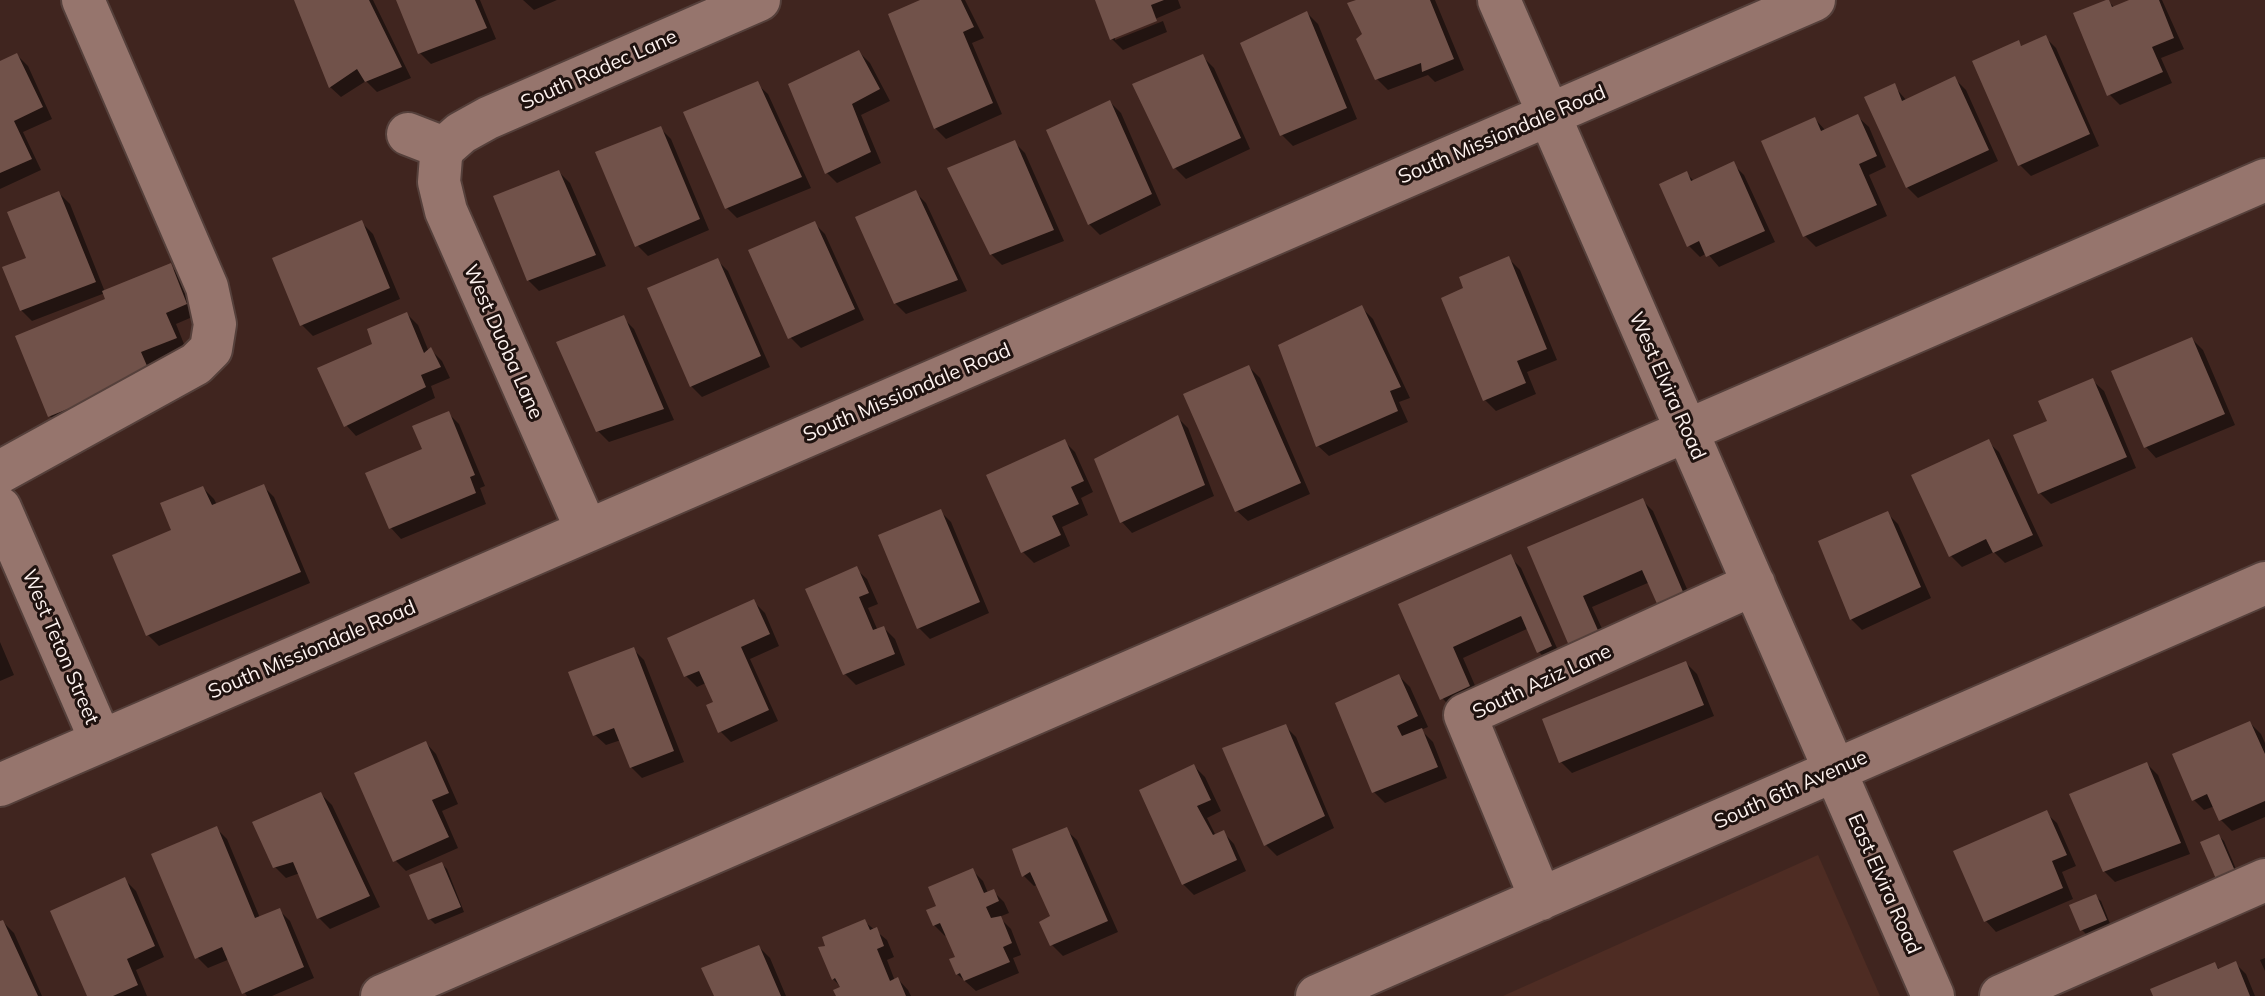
<!DOCTYPE html>
<style>
body{margin:0}
canvas{display:block;background:#40251f}
</style>
<canvas width="2265" height="996"></canvas>
<script>
const context = document.querySelector('canvas').getContext('2d');
context.lineJoin = 'round';
function fillPath(path, color) {
  context.fillStyle = color;
  context.fill(path, 'evenodd');
}
function toPath(rows) {
  const path = new Path2D();
  for (const r of rows) {
    path.moveTo(r[0], r[1]);
    for (let i = 2; i < r.length; i += 2) path.lineTo(r[i], r[i + 1]);
  }
  return path;
}
function strokePath(path, color, width, dash) {
  context.strokeStyle = color;
  context.lineWidth = width;
  context.lineCap = dash ? 'butt' : 'round';
  context.setLineDash(dash || []);
  context.stroke(path);
}
function label(font, color, halo, rows, align = 'center') {
  context.font = font + ' Mulish,sans-serif';
  context.lineWidth = 6;
  context.setLineDash([]);
  context.textBaseline = 'middle';
  context.strokeStyle = halo;
  context.fillStyle = color;
  for (const [text, x, y, turn = 0] of rows) {
    context.save();
    context.translate(x, y);
    context.rotate((+turn || 0) * Math.PI / 180);
    context.textAlign = isNaN(turn) ? turn : align;
    if (halo) context.strokeText(text, 0, 0);
    context.fillText(text, 0, 0);
    context.restore();
  }
}
const built = toPath([
 [1818,855,1880,996,1503,996]
]);
const shadow = toPath([
 [296,0,373,0,411,78,377,92,366,81,341,97,330,87],
 [398,0,480,0,496,39,431,64,420,53],
 [523,0,557,0,534,10],
 [925,0,965,0,984,38,972,43,1002,114,946,139,935,128],
 [1097,0,1178,0,1181,8,1115,36,1115,40,1163,21,1167,32,1123,50,1112,39],
 [1361,0,1435,0,1464,70,1435,82,1428,75,1388,90,1377,79],
 [2135,0,2162,0,2184,49,2161,58,2172,83,2120,105,2109,94,2108,1,2115,8],
 [1307,13,1318,24,1357,119,1293,146,1282,135],
 [2045,37,2056,48,2099,146,2031,176,2020,165,2018,43,2023,47],
 [859,52,870,63,890,101,861,115,881,163,837,183,827,173],
 [17,55,28,66,52,119,23,132,41,170,0,189,0,63],
 [1203,57,1214,68,1250,149,1186,179,1175,168],
 [1955,79,1966,90,1998,161,1918,198,1907,187,1894,86,1907,101],
 [757,84,768,94,811,188,737,218,726,207],
 [1110,102,1121,113,1161,205,1100,235,1089,224],
 [1858,117,1869,127,1886,167,1869,175,1887,216,1816,247,1805,236,1763,142,1815,119,1826,131],
 [660,128,671,139,709,230,648,256,637,245],
 [1014,142,1025,153,1064,241,1002,265,991,254],
 [1733,164,1744,175,1775,242,1719,267,1707,253,1700,257,1689,246,1687,174,1694,181],
 [559,172,570,183,606,266,539,291,528,280],
 [915,192,926,203,967,291,906,314,895,303],
 [59,193,70,204,105,292,170,266,181,276,197,315,176,324,186,349,151,363,160,386,60,426,49,415,108,300,105,293,32,321,21,310],
 [362,223,373,234,400,299,313,336,302,325],
 [814,223,825,234,864,320,801,348,790,337],
 [1509,259,1520,270,1557,360,1527,372,1536,394,1496,411,1485,400,1465,290],
 [717,260,728,271,770,367,702,397,691,386],
 [1362,308,1373,319,1410,398,1399,402,1408,422,1329,456,1318,446],
 [407,314,418,325,429,352,431,350,442,361,450,378,431,386,435,398,356,436,346,425,374,345],
 [623,318,634,329,674,420,609,442,598,431],
 [2192,339,2203,350,2235,425,2156,458,2146,447],
 [1249,367,1260,378,1310,494,1248,521,1237,511],
 [2093,381,2104,391,2136,468,2051,504,2040,493],
 [448,413,459,424,485,486,480,488,486,504,401,539,391,528,424,450],
 [1177,417,1188,428,1214,496,1132,533,1122,522],
 [1064,441,1075,452,1093,492,1081,498,1088,515,1062,527,1070,546,1034,563,1023,552,988,476],
 [1988,442,1999,452,2043,546,2005,563,1994,552,1962,567,1951,556],
 [263,486,274,497,310,583,159,646,148,635,174,531,203,488,214,499,217,505],
 [1642,500,1653,511,1694,605,1650,582,1592,607,1610,646,1529,549],
 [940,511,951,522,989,613,930,639,919,628,881,536],
 [1887,513,1898,524,1931,598,1862,630,1851,619],
 [1510,557,1521,568,1561,657,1550,663,1539,652,1529,628,1463,658,1480,697,1453,709,1442,698,1401,605],
 [856,569,867,579,878,604,868,608,878,631,884,628,895,639,905,665,856,685,845,674],
 [754,602,765,613,779,646,750,659,778,721,731,742,720,731,715,703,706,683,697,687,686,676],
 [0,642,14,675,0,681],
 [633,649,644,660,684,762,642,778,631,767,621,740,606,745,595,735],
 [1686,663,1697,674,1714,716,1572,773,1561,762],
 [1399,676,1410,687,1428,727,1421,730,1433,742,1447,778,1385,803,1374,792],
 [2250,723,2261,734,2265,743,2265,817,2232,831,2221,820,2215,806,2204,810,2193,799],
 [1285,726,1296,737,1334,828,1277,856,1266,845],
 [426,743,436,754,458,804,442,811,458,848,406,871,395,860],
 [2147,764,2158,775,2190,854,2115,882,2104,871],
 [1194,766,1205,777,1221,811,1207,818,1216,836,1224,833,1234,844,1246,871,1194,895,1183,884],
 [321,794,332,805,380,907,330,929,319,918,300,873,286,878,275,867],
 [2046,813,2057,823,2076,866,2062,872,2073,899,1996,932,1986,921],
 [217,829,227,839,260,918,279,910,290,921,314,978,272,996,247,996,244,992,230,959,208,968,197,957],
 [1066,830,1077,840,1118,932,1063,956,1052,945,1042,922,1053,917,1037,885,1034,886,1023,875],
 [2219,836,2224,841,2239,876,2223,883],
 [442,864,447,869,464,912,435,924,430,919],
 [972,870,983,881,988,893,993,891,1004,902,1009,913,999,917,1011,929,1021,955,1013,958,1019,973,976,991,957,974,958,958,948,934,945,936,934,925,939,907],
 [125,880,136,891,164,957,136,970,147,996,89,996],
 [2095,896,2101,901,2111,926,2087,935,2082,930],
 [3,922,14,933,42,996,0,996,0,923],
 [865,922,887,940,894,957,887,960,895,981,898,979,908,990,911,996,838,996,842,988,833,979,821,948],
 [759,947,770,958,786,996,716,996],
 [2265,958,2265,971,2260,960],
 [2235,963,2246,974,2255,996,2155,996,2215,964,2220,970]
]);
const building = toPath([
 [294,0,369,0,402,67,365,82,357,69,329,88],
 [396,0,475,0,487,28,418,54],
 [920,0,961,0,974,27,963,32,993,103,934,129,888,14],
 [1095,0,1164,0,1151,5,1157,21,1110,40],
 [1356,0,1430,0,1454,59,1422,72,1421,63,1375,80,1356,39,1362,34,1347,3],
 [2106,0,2109,0,2112,7,2129,0,2159,0,2174,38,2152,47,2163,72,2107,96,2073,13],
 [1307,11,1347,108,1280,136,1240,43],
 [2046,35,2090,134,2018,166,1972,61,2019,40,2021,46],
 [859,50,880,89,852,104,871,152,825,174,788,84],
 [17,53,43,107,14,121,32,159,0,173,0,61],
 [1203,54,1241,138,1173,169,1132,84],
 [1955,76,1989,150,1906,188,1864,97,1895,83,1902,101],
 [758,81,802,177,725,209,683,112],
 [1110,100,1152,194,1088,225,1046,130],
 [1858,114,1877,156,1859,164,1877,205,1803,237,1761,141,1815,117,1821,131],
 [661,126,700,219,635,247,595,152],
 [1015,140,1054,230,990,255,947,168],
 [1734,161,1765,231,1706,257,1699,241,1687,247,1659,184,1687,171,1691,181],
 [559,170,596,255,527,281,493,196],
 [916,190,958,280,894,304,855,217],
 [59,191,96,282,20,311,2,267,26,258,7,212],
 [362,220,390,288,300,326,272,258],
 [815,221,855,309,788,339,748,250],
 [1509,256,1547,349,1517,361,1526,383,1483,401,1441,298,1463,288,1459,277],
 [718,258,761,356,690,387,647,288],
 [171,263,187,304,166,313,177,338,141,352,151,375,48,417,15,336,105,299,102,291],
 [1362,305,1401,387,1390,391,1398,411,1316,447,1278,345],
 [407,312,424,353,431,347,441,367,421,375,426,387,344,427,317,368,372,344,367,329],
 [624,315,664,409,596,432,556,342],
 [2192,337,2225,414,2144,448,2111,371],
 [1249,365,1301,483,1235,512,1183,394],
 [2093,378,2127,457,2038,494,2013,435,2047,421,2038,401],
 [449,411,475,475,470,477,476,493,389,529,365,473,422,449,412,426],
 [1178,415,1205,485,1120,523,1094,459],
 [1065,439,1084,481,1071,487,1079,504,1052,516,1061,535,1021,553,986,475],
 [1989,439,2033,535,1993,553,1986,539,1949,557,1911,475],
 [264,484,301,572,146,636,112,555,171,530,160,503,203,486,212,505],
 [1643,498,1684,594,1658,606,1642,570,1583,596,1600,635,1570,648,1527,547],
 [941,509,980,602,917,629,878,535],
 [1888,511,1921,587,1850,620,1818,541],
 [1511,554,1552,646,1537,653,1521,616,1453,647,1470,686,1440,700,1398,604],
 [857,566,869,593,859,597,873,630,884,626,895,654,843,675,805,589],
 [754,599,770,634,741,647,769,710,718,733,706,705,713,702,699,671,684,677,667,638],
 [634,647,674,751,630,768,614,728,593,736,568,672],
 [1686,661,1704,705,1559,763,1542,719],
 [1399,674,1418,716,1397,726,1402,736,1422,728,1438,767,1372,793,1335,703],
 [2250,721,2265,754,2265,801,2219,821,2207,794,2192,801,2172,754],
 [1286,724,1325,816,1264,846,1222,748],
 [426,741,449,793,432,800,449,837,393,862,354,773],
 [2147,762,2181,843,2103,872,2069,794],
 [1194,764,1211,800,1197,806,1213,835,1224,830,1237,860,1182,885,1139,790],
 [321,792,370,896,317,919,293,862,273,868,252,822],
 [2047,810,2067,855,2052,861,2063,888,1984,922,1953,851],
 [217,826,255,918,280,908,304,967,242,994,222,947,195,959,151,854],
 [1067,827,1108,921,1050,946,1039,922,1050,916,1030,872,1022,877,1012,849],
 [2219,834,2235,871,2216,879,2200,842],
 [442,862,461,907,428,920,409,875],
 [973,868,984,893,994,889,999,901,986,907,991,918,1001,916,1012,943,1003,947,1010,962,964,981,960,973,956,975,949,959,955,957,940,923,933,926,926,910,936,906,928,887],
 [125,877,155,946,127,959,138,985,113,996,87,996,50,911],
 [2096,894,2107,920,2080,931,2069,905],
 [865,919,870,930,877,927,884,946,877,949,890,981,898,977,906,996,836,996,833,990,840,987,835,978,832,980,818,947,825,946,822,937],
 [3,920,38,996,0,996,0,921],
 [759,945,781,996,714,996,701,968],
 [2236,961,2250,996,2153,996,2150,989,2215,962,2218,969]
]);
const minor = toPath([
 [1499,0,1933,996],
 [408,134,444,148],
 [444,148,441,157,439,182,446,211,587,531],
 [444,148,461,133,488,118,759,0],
 [0,472,196,364,211,349,215,324,207,287,83,0],
 [0,508,101,741],
 [0,785,1814,0],
 [1541,899,1465,715,1754,584],
 [382,996,2265,180],
 [1317,996,2265,583],
 [2001,996,2265,880]
]);
const streetNames = [
 ["South Radec Lane",599,70,-24],
 ["South Missiondale Road",1502,135,-23],
 ["West Duoba Lane",503,342,66],
 ["West Elvira Road",1667,386,66],
 ["South Missiondale Road",907,393,-23],
 ["West Teton Street",60,647,67],
 ["South Missiondale Road",312,650,-23],
 ["South Aziz Lane",1542,682,-25],
 ["South 6th Avenue",1791,790,-24],
 ["East Elvira Road",1884,884,66]
];
fillPath(built, '#4e2c23');
fillPath(shadow, '#0007');
fillPath(building, '#71524a');
strokePath(minor, '#55403b', 46);
strokePath(minor, '#96756d', 42);
label('20px', '#fdf2ef', '#1f120f', streetNames);
</script>
